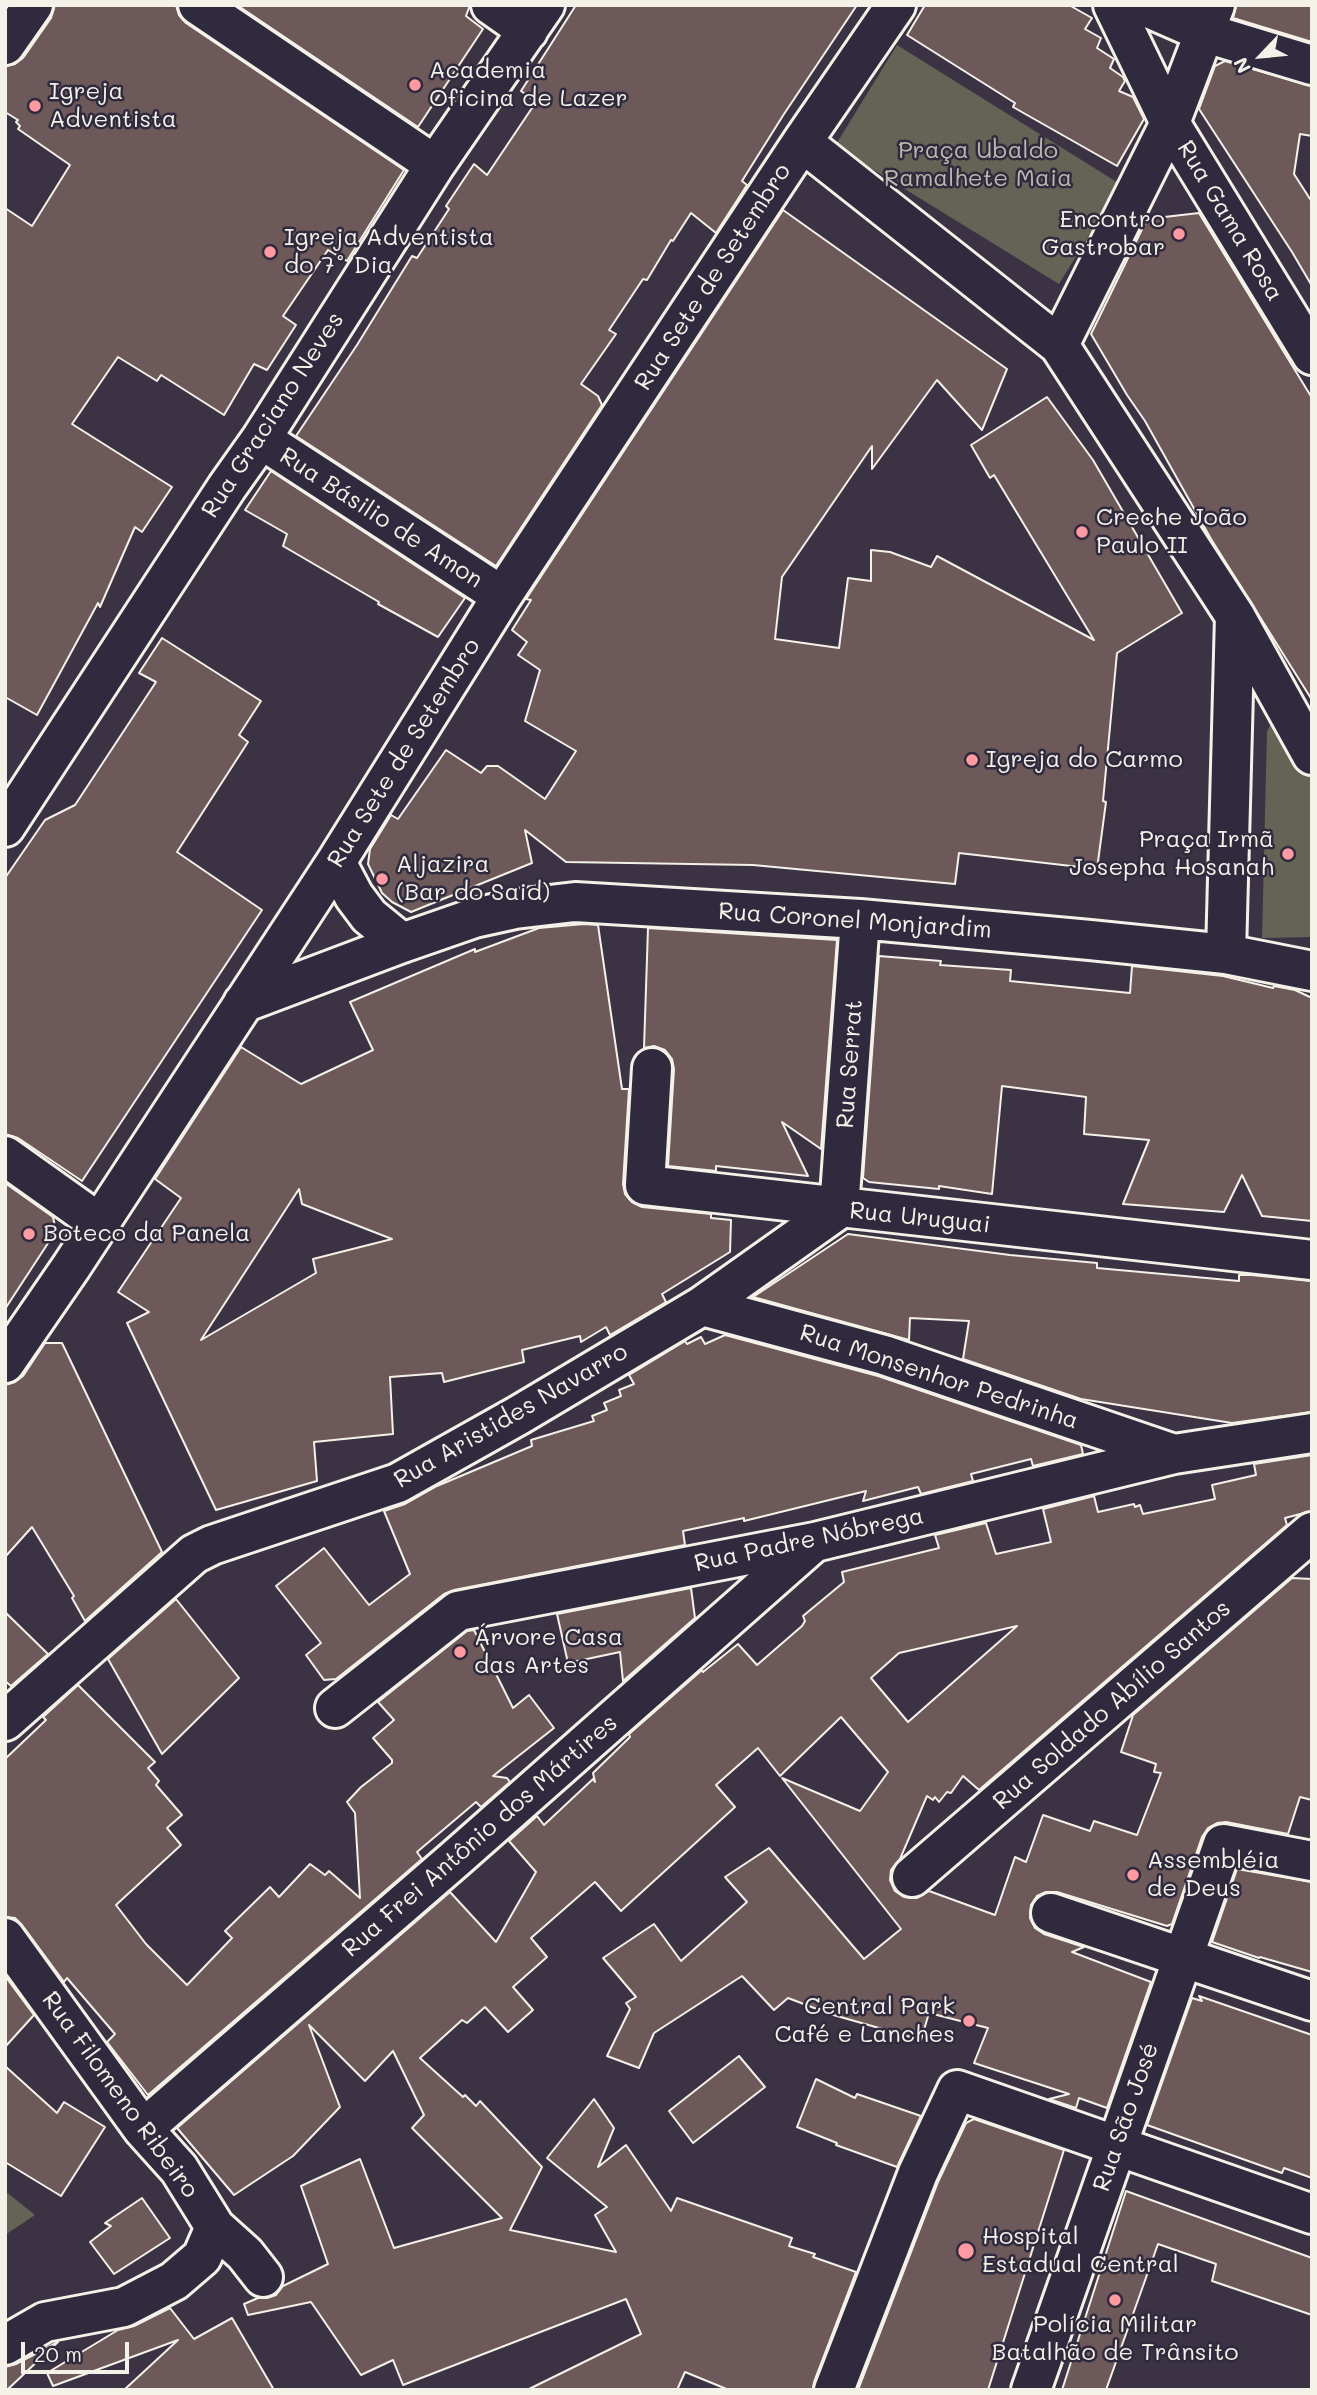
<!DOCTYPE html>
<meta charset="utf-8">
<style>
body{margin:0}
#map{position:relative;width:1317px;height:2395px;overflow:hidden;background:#3b3343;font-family:Mali,sans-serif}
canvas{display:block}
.frame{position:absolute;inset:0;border:7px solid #f4f1e8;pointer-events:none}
.north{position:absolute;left:1226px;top:21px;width:70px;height:70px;-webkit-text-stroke:5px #2f2a3d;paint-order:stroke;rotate:244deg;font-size:19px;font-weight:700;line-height:28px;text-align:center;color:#f4f1e8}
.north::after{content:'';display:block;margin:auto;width:24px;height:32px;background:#f4f1e8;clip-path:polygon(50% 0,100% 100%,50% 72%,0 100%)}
.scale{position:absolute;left:21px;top:2342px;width:108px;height:32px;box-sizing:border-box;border:4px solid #f4f1e8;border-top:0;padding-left:9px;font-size:21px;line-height:24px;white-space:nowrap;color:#f4f1e8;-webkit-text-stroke:5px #2f2a3d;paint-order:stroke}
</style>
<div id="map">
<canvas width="1317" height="2395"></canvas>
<div class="frame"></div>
<div class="north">N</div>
<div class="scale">20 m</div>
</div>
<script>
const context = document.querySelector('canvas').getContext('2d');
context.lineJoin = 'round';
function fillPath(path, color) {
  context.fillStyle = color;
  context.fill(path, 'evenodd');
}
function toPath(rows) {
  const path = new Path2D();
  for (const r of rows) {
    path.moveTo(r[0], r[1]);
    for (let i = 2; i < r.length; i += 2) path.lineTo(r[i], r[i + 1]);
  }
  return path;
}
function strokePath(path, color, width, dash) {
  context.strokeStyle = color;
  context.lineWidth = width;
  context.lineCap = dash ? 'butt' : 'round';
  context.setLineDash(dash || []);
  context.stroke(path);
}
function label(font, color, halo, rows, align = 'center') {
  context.font = font + ' Mali,sans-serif';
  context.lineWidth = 5;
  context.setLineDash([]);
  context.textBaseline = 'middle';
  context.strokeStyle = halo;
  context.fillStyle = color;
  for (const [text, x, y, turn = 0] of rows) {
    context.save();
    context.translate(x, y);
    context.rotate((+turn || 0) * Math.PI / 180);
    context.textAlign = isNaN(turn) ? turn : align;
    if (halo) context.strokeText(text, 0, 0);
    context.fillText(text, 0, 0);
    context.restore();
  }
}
const green = toPath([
 [897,45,1120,184,1059,284,835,146],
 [1272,722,1312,772,1312,937,1262,938,1267,731],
 [5,2191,35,2215,5,2235]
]);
const building = toPath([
 [55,5,176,5,179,15,186,23,404,170,347,261,328,250,283,316,296,325,267,370,254,364,224,415,161,375,157,381,118,357,72,424,172,487,142,532,135,527,100,607,98,603,37,715,5,697,5,208,32,226,70,165,18,129,20,126,16,122,18,120,5,112,5,66,15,64,23,58,51,18,55,5],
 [237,5,470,5,466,16,483,29,418,127,237,5],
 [576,5,857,5,784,114,742,181,747,185,716,233,691,213,673,241,671,240,647,280,643,279,609,330,616,334,581,384,598,396,602,405,496,566,296,436,357,345,412,256,417,258,449,209,446,206,474,164,487,175,536,102,521,91,576,5],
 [925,5,1069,5,1092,18,1085,29,1101,38,1097,48,1114,59,1110,68,1123,77,1125,81,1119,91,1133,97,1144,119,1117,166,1013,107,1015,103,907,35,925,5],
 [1236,5,1312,5,1312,42,1233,18,1236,5],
 [1225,61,1312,86,1312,136,1300,134,1294,174,1312,202,1312,286,1292,252,1199,109,1215,66,1225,61],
 [783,210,1007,369,982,430,937,380,872,469,872,446,782,577,775,639,839,648,848,578,871,581,871,550,890,552,931,567,937,556,1094,640,994,475,990,478,971,445,1047,397,1093,460,1182,613,1117,653,1103,801,1106,802,1097,869,959,853,955,884,753,865,566,862,525,830,532,863,411,912,392,902,382,893,368,864,370,849,391,815,398,819,446,750,481,773,487,766,498,766,545,799,576,751,525,721,540,670,518,655,527,642,512,630,531,600,526,599,783,210],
 [1199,213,1312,398,1312,700,1211,539,1145,421,1127,395,1091,334,1147,219,1199,213],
 [271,471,465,598,438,637,378,604,379,602,283,546,287,534,245,510,271,471],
 [162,638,261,701,239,735,248,742,177,852,262,910,82,1181,18,1138,5,1134,5,878,45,820,75,805,156,682,139,673,162,638],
 [584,924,598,925,622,1089,629,1089,623,1184,625,1194,632,1202,642,1207,711,1214,711,1218,731,1220,730,1252,662,1294,666,1302,610,1335,606,1327,581,1342,580,1336,522,1350,524,1362,444,1382,442,1373,390,1377,393,1434,314,1442,317,1481,216,1510,127,1323,149,1312,118,1292,181,1198,155,1179,241,1047,301,1084,373,1050,350,1002,475,949,475,952,539,928,584,924],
 [299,1189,302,1204,392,1239,313,1259,316,1273,201,1340,299,1189],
 [648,928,837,940,821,1149,782,1122,808,1176,716,1166,716,1171,668,1166,674,1069,672,1059,665,1050,654,1046,644,1048,648,928],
 [879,956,941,961,940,965,1011,970,1010,981,1130,993,1132,966,1223,976,1273,988,1274,986,1295,990,1312,998,1312,1221,1262,1216,1242,1175,1224,1212,1123,1204,1149,1140,1084,1134,1086,1097,1002,1086,992,1194,939,1186,939,1189,869,1182,863,1178,879,956],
 [5,1183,53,1217,56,1231,5,1309,5,1183],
 [848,1234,1010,1255,1097,1263,1097,1268,1239,1281,1239,1275,1251,1275,1312,1281,1312,1412,1232,1423,1081,1399,963,1359,969,1321,910,1318,909,1340,753,1297,848,1234],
 [725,1335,878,1376,1081,1445,1083,1454,1033,1466,1031,1459,971,1474,973,1481,921,1494,918,1487,863,1501,866,1491,744,1521,744,1518,683,1531,685,1545,454,1590,444,1594,336,1679,324,1680,306,1655,321,1643,276,1586,324,1548,369,1605,410,1574,384,1511,405,1504,437,1486,532,1446,531,1440,594,1421,592,1416,607,1410,604,1403,621,1396,619,1390,634,1384,629,1375,685,1341,687,1344,701,1337,705,1344,725,1335],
 [45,1343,62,1343,162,1552,85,1621,72,1598,74,1596,32,1527,5,1557,5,1385,15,1382,23,1376,45,1343],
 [1312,1455,1312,1511,1285,1518,1287,1525,979,1790,963,1776,951,1793,947,1792,939,1802,935,1797,933,1800,927,1796,900,1859,891,1870,890,1880,895,1891,904,1897,917,1898,929,1891,995,1915,1015,1857,1026,1862,1043,1815,1090,1831,1094,1821,1137,1835,1161,1773,1154,1772,1156,1764,1121,1752,1133,1715,1292,1578,1312,1579,1312,1800,1300,1797,1288,1834,1226,1822,1217,1823,1208,1828,1202,1837,1172,1924,1167,1926,1057,1892,1046,1892,1037,1896,1031,1905,1030,1918,1035,1928,1044,1934,1084,1947,1072,1952,1151,1982,1107,2108,1079,2098,1076,2108,1049,2099,1069,2094,974,2063,988,2028,929,2013,921,2040,830,2014,788,1998,774,2010,742,1976,654,2033,639,2068,607,2056,630,2009,626,2003,636,1997,603,1958,654,1924,681,1961,747,1902,725,1877,769,1848,864,1959,901,1929,782,1778,860,1811,888,1772,841,1717,780,1776,758,1748,716,1785,735,1807,621,1911,595,1882,531,1938,547,1957,513,1987,533,2010,508,2032,485,2007,467,2023,462,2020,420,2058,463,2097,465,2095,476,2106,480,2101,542,2167,510,2230,616,2252,595,2215,607,2207,547,2158,594,2099,614,2128,598,2167,626,2145,671,2211,677,2198,792,2238,789,2246,815,2254,813,2257,856,2272,814,2382,813,2390,729,2390,685,2372,677,2390,527,2390,641,2334,626,2299,403,2385,393,2360,361,2375,311,2302,248,2315,244,2304,258,2298,267,2298,276,2295,283,2286,328,2264,301,2186,360,2159,394,2248,502,2218,412,2128,424,2115,393,2051,365,2081,309,2025,340,2107,293,2156,234,2195,177,2128,450,1892,496,1942,536,1872,509,1841,537,1816,544,1825,593,1779,595,1782,593,1773,630,1737,629,1734,702,1670,703,1672,738,1644,757,1665,802,1626,805,1621,803,1616,844,1582,842,1572,939,1548,935,1535,986,1523,996,1554,1051,1542,1043,1509,1094,1496,1098,1512,1134,1504,1135,1507,1140,1505,1143,1514,1215,1499,1212,1485,1256,1475,1254,1464,1312,1455],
 [1017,1626,908,1722,871,1678,899,1653,1017,1626],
 [691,1588,695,1618,623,1681,620,1652,568,1663,557,1614,691,1588],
 [176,1599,239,1678,162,1754,108,1659,176,1599],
 [5,1612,48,1654,11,1686,5,1681,5,1612],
 [474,1630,513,1708,529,1695,554,1728,493,1776,507,1778,510,1782,481,1807,476,1802,417,1852,422,1859,148,2095,107,2042,115,2034,67,1978,64,1982,22,1925,15,1918,5,1917,5,1759,46,1720,43,1717,78,1685,155,1762,148,1768,159,1781,156,1785,182,1815,167,1828,181,1845,116,1905,146,1944,187,1985,232,1938,225,1931,270,1887,279,1897,310,1864,325,1875,329,1871,360,1898,355,1813,347,1802,361,1787,392,1763,392,1760,373,1738,394,1720,378,1702,467,1631,474,1630],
 [1237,1869,1312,1882,1312,1972,1260,1957,1259,1958,1212,1942,1237,1869],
 [5,1976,34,2015,5,2047,5,1976],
 [1199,1996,1312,2035,1312,2178,1284,2168,1282,2173,1147,2125,1192,1998,1202,2001,1199,1996],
 [739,2056,765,2087,693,2143,669,2111,739,2056],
 [5,2066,57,2113,64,2102,105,2127,61,2196,5,2162,5,2066],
 [816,2079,855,2098,857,2094,921,2116,897,2167,836,2145,837,2143,797,2127,816,2079],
 [974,2119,1064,2150,988,2390,858,2390,938,2182,966,2123,974,2119],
 [1126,2191,1312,2258,1312,2315,1212,2281,1216,2264,1158,2244,1106,2390,1062,2390,1126,2191],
 [142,2198,170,2238,114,2274,90,2242,111,2226,105,2223,142,2198],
 [170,2308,194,2339,232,2318,274,2390,124,2390,178,2340,53,2386,47,2373,118,2330,134,2326,170,2308],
 [58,2342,7,2390,5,2390,5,2367,16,2364,58,2342]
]);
const street = toPath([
 [198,5,435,165],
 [491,5,528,31],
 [1113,5,1170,123,1312,355],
 [1142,5,1206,33,1312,65],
 [5,45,33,5],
 [802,142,1059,345,1235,616,1312,755],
 [1059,345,1170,123,1215,5],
 [261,439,502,596],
 [5,827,227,487,261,439,435,165,545,5],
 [336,862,354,896,369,916,402,943],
 [1226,954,1235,616],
 [243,1003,402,943,474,918,515,909,575,902,860,919,1090,940,1226,954,1312,971],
 [652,1068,645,1185,1312,1260],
 [5,1156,99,1223],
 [702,1306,884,1355,1174,1454],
 [5,1363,71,1267,336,862,502,596,802,142,896,5],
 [335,1708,458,1611,815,1542,1174,1454,1312,1433],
 [5,1721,194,1554,212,1545,398,1483,519,1415,702,1306,839,1209,860,919],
 [912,1877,1312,1532],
 [1051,1913,1312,2001],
 [5,1938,143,2129,179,2169,215,2227,202,2257,174,2281,124,2307,45,2322,5,2345],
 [143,2129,455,1859,813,1543],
 [215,2227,245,2254,263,2277],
 [834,2390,918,2173,957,2090,1312,2214],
 [1031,2390,1223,1844,1312,1861]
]);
const markers = [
 [415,85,7,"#ff9aa2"],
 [35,106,7,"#ff9aa2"],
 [1179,234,7,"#ff9aa2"],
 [270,252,7,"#ff9aa2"],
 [1082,532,7,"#ff9aa2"],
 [972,760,7,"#ff9aa2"],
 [1288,854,7,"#ff9aa2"],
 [382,879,7,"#ff9aa2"],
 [29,1234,7,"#ff9aa2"],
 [460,1652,7,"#ff9aa2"],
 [1133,1875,7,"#ff9aa2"],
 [969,2021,7,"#ff9aa2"],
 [966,2251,9,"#ff9aa2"],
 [1115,2300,7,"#ff9aa2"]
];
const poiNames = [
 ["Academia",429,71],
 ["Oficina de Lazer",429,99],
 ["Igreja",49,92],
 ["Adventista",49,120],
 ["Encontro",1165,220,"right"],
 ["Gastrobar",1165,248,"right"],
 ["Igreja Adventista",284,238],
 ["do 7˚ Dia",284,266],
 ["Creche João",1096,518],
 ["Paulo II",1096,546],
 ["Igreja do Carmo",986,760],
 ["Praça Irmã",1274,840,"right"],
 ["Josepha Hosanah",1274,868,"right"],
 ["Aljazira",396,865],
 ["(Bar do Said)",396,893],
 ["Boteco da Panela",43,1234],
 ["Árvore Casa",474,1638],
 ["das Artes",474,1666],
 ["Assembléia",1147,1861],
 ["de Deus",1147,1889],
 ["Central Park",955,2007,"right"],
 ["Café e Lanches",955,2035,"right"],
 ["Hospital",982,2237],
 ["Estadual Central",982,2265],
 ["Polícia Militar",1115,2325,"center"],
 ["Batalhão de Trânsito",1115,2353,"center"]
];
const parkNames = [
 ["Praça Ubaldo",978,151],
 ["Ramalhete Maia",978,179]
];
const streetNames = [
 ["Rua Gama Rosa",1230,221,59],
 ["Rua Sete de Setembro",713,277,-57],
 ["Rua Graciano Neves",273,415,-57],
 ["Rua Básilio de Amon",381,518,33],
 ["Rua Sete de Setembro",404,753,-58],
 ["Rua Coronel Monjardim",855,921,4],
 ["Rua Serrat",850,1064,-86],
 ["Rua Uruguai",920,1218,6],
 ["Rua Monsenhor Pedrinha",939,1377,18],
 ["Rua Aristides Navarro",511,1416,-30],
 ["Rua Padre Nóbrega",809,1540,-12],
 ["Rua Soldado Abílio Santos",1112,1705,-41],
 ["Rua Frei Antônio dos Mártires",480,1836,-41],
 ["Rua Filomeno Ribeiro",120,2095,54],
 ["Rua São José",1126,2117,-71]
];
fillPath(green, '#646456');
fillPath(building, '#6d595a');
strokePath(building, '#f4f1e8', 2);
strokePath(street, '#f4f1e8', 44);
strokePath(street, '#2f2a3d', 38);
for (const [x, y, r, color] of markers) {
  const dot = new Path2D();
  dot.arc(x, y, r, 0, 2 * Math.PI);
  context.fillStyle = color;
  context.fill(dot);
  strokePath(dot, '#2f2a3d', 2.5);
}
label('24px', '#f4f1e8', '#2f2a3d', poiNames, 'left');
label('24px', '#bab9ae', '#2f2a3d', parkNames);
label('24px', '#f4f1e8', '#2f2a3d', streetNames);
</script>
